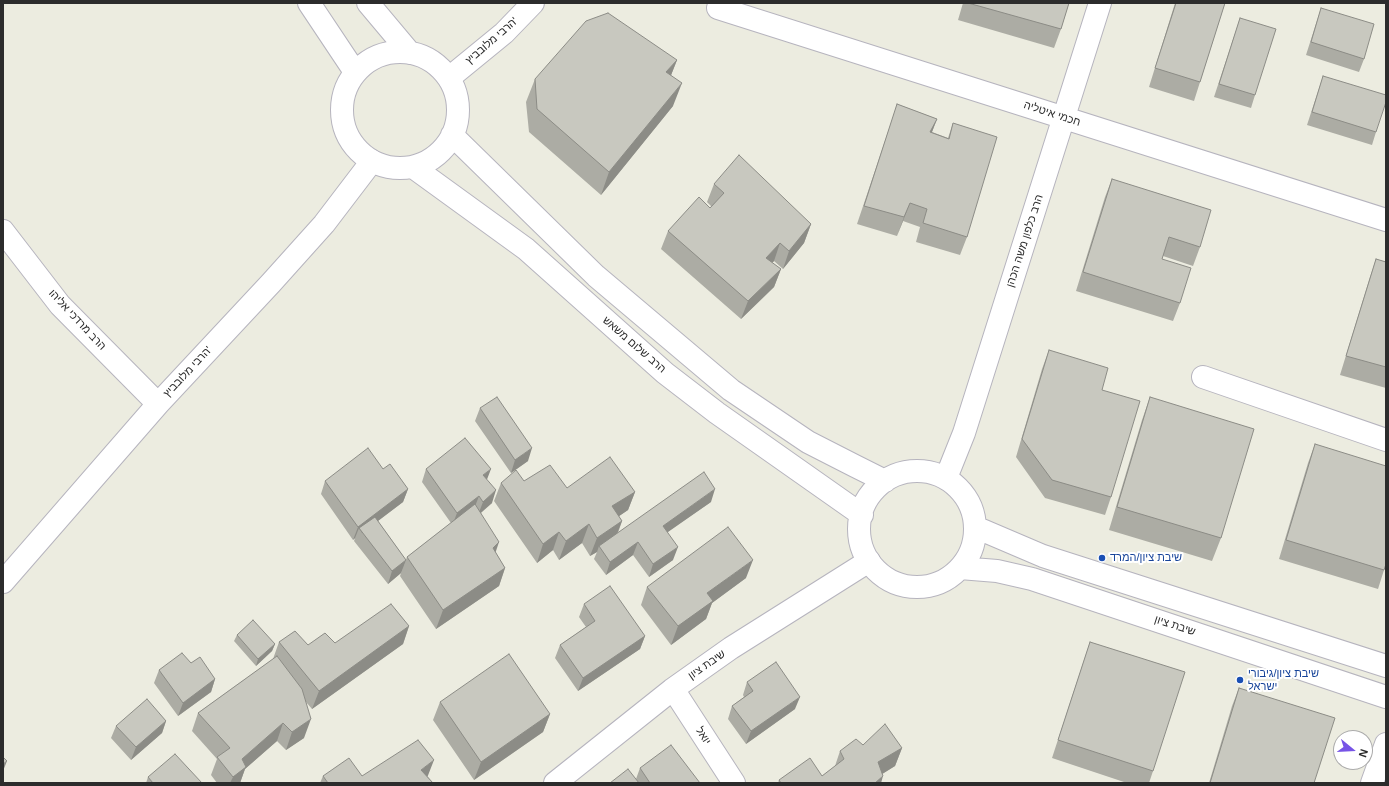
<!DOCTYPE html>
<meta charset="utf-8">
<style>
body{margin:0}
#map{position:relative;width:1389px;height:786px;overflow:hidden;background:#ecece0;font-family:Arial,sans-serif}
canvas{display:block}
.frame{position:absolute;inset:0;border:4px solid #2c2c2c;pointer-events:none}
.north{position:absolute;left:1333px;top:730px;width:40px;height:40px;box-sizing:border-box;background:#fff;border:1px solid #ababab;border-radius:50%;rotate:108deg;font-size:11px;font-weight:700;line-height:16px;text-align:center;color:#2c2c2c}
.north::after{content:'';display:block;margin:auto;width:14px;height:18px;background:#7754e6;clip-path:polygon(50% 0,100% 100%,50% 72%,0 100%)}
</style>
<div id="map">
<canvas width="1389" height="786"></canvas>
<div class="frame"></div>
<div class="north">N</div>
</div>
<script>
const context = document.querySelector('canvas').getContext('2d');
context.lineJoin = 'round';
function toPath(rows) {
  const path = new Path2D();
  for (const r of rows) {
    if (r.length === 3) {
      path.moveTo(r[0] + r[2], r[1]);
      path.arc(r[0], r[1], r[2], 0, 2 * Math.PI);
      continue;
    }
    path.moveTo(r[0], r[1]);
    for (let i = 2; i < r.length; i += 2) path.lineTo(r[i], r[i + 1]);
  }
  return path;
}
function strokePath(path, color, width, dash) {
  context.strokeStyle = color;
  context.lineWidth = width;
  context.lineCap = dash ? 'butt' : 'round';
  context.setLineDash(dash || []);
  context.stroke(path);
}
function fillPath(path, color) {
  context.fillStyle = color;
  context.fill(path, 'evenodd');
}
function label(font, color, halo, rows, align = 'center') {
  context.font = font + ' Arial,"Noto Sans Hebrew",sans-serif';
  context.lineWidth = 4;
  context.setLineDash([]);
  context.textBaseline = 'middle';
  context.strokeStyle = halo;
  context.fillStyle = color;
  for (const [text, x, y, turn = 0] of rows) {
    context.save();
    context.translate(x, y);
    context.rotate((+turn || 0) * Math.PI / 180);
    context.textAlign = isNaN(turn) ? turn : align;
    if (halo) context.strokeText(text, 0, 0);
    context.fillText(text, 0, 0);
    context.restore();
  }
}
const minor = toPath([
 [718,8,1386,220],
 [449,78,504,33,533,3],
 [3,231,60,305,158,404],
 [1203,377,1386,440],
 [946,478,964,433,1100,3],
 [3,582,158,404,271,283,324,224,372,161],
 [673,689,734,783],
 [555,783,673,689,731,648,869,561],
 [1372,783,1386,744]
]);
const tertiary = toPath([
 [309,3,355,72],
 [368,3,410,53],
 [400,110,58],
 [452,135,596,276,731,390,808,442,855,466,885,481],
 [413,167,526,249,665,373,717,413,862,515],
 [917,529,58],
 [975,527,1043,556,1386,666],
 [960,568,997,571,1032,579,1386,697]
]);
const wall = toPath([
 [963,3,1069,3,1061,29,1054,48,958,20],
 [1175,3,1225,3,1200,82,1194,101,1149,87],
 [1321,8,1364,59,1359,72,1306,55],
 [1240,18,1255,95,1251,108,1214,97],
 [677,60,671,75,673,106,601,195,529,132,526,102,535,79],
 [1323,76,1376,132,1372,145,1307,125],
 [897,104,937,119,932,132,948,138,953,123,967,237,960,255,916,242,920,227,903,221,897,236,857,224,891,123],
 [1112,179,1200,247,1193,266,1163,256,1162,259,1180,303,1173,321,1076,291,1105,197],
 [714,184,811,224,804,243,783,269,774,261,772,263,781,269,774,287,741,319,661,249,668,231,710,208,712,207,707,202],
 [1376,259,1386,262,1386,388,1340,375,1370,277],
 [1049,350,1102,390,1111,497,1105,515,1045,498,1016,457,1042,369],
 [1150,397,1221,538,1212,561,1109,530,1142,420],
 [480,408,528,461,511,473,475,421],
 [1315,444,1384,570,1378,589,1279,559,1308,463],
 [426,469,487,480,492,503,481,513,496,553,505,568,499,586,436,629,400,576,407,557,451,523,422,482],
 [325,481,408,489,403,502,378,521,406,560,401,573,388,584,354,541,355,538,353,540,321,494],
 [524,481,567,488,635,492,628,510,619,516,622,521,618,533,711,502,667,532,673,560,649,577,633,555,606,575,594,559,597,552,590,556,582,543,559,560,553,550,537,563,494,501,501,483],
 [746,578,712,603,706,619,671,645,641,605,647,587],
 [584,604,645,636,640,649,578,691,555,658,560,645,586,627,579,617],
 [409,626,403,644,312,709,306,702,304,738,286,750,277,741,245,769,240,783,217,783,211,775,217,759,192,731,198,713,273,659,279,642,308,645,335,643],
 [237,635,275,644,272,651,256,666,234,641],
 [1090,642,1153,771,1149,783,1127,783,1052,758,1084,660],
 [191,663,215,679,211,692,178,716,154,683,159,670],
 [747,682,795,709,746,744,728,719,732,706,744,697,743,695],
 [1239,688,1314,783,1209,783,1232,706],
 [440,702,550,714,543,732,474,780,433,720],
 [166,721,162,733,131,760,111,738,116,726],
 [863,745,902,748,895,766,882,774,881,783,778,783,779,780,822,776,835,766,840,751],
 [640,768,700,783,610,783,636,779],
 [323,776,428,777,433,783,320,783],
 [148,777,202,783,146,783]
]);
const shadedWall = toPath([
 [677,60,668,83,666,72],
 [682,83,673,106,601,195,609,172],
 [937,119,930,137,930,132],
 [910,203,903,221,897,236,904,217],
 [811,224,804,243,783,269,789,251],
 [780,243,774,261,759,277,766,258],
 [781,269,774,287,741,319,748,301],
 [532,448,528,461,511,473,515,460],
 [491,469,486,482,483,475],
 [408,489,403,502,362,533,359,528,355,538,353,540,358,527],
 [715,489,711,502,658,539,663,526],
 [496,490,492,503,478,515,483,502],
 [635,492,628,510,606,525,612,506],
 [479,496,474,509,452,526,457,513],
 [622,521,615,539,599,546,597,552,590,556,597,538],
 [589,524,582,543,559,560,566,541],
 [559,532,553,550,537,563,543,544],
 [499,542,493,560,493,548],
 [638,542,633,555,606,575,610,562],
 [678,547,673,560,649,577,653,564],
 [406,560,401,573,388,584,392,571],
 [753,560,746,578,712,603,706,619,671,645,678,626,707,593],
 [505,568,499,586,436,629,443,610],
 [409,626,403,644,312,709,319,691],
 [645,636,640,649,578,691,583,678],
 [275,644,272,651,256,666,258,659],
 [215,679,211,692,178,716,183,703],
 [800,697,795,709,746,744,751,731],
 [550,714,543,732,474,780,481,762],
 [311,719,304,738,286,750,292,732],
 [166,721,162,733,131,760,136,747],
 [283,723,277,741,245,769,240,783,230,783,242,759],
 [902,748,895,766,871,781,878,762],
 [434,760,427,778,421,770],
 [7,761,3,771,3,764],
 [883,776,881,783,875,783]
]);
const building = toPath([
 [968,3,1069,3,1061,29,968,3],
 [1176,3,1225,3,1200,82,1155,68,1176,3],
 [1321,8,1374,24,1364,59,1311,42,1321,8],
 [608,13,677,60,666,72,682,83,609,172,537,109,535,79,586,21,608,13],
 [1240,18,1276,29,1255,95,1219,84,1240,18],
 [1323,76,1386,95,1386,102,1376,132,1312,112,1323,76],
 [897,104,937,119,930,132,949,139,953,123,997,137,967,237,923,223,927,209,910,203,904,217,864,206,897,104],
 [739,155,811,224,789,251,780,243,766,258,781,269,748,301,668,231,699,197,710,208,724,193,714,184,739,155],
 [1112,179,1211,210,1200,247,1169,237,1162,259,1191,268,1180,303,1083,272,1112,179],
 [1376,259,1386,262,1386,367,1346,356,1376,259],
 [1049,350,1108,368,1102,390,1140,401,1111,497,1052,480,1022,439,1049,350],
 [497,397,532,448,515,460,480,408,497,397],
 [1150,397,1254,429,1221,538,1117,507,1150,397],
 [465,438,491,469,483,475,496,490,483,502,479,496,457,513,426,469,465,438],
 [1315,444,1386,466,1386,564,1384,570,1286,540,1315,444],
 [368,448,383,469,390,464,408,489,358,527,325,481,368,448],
 [610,457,635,492,612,506,622,521,597,538,589,524,566,541,559,532,543,544,501,483,516,470,524,481,550,465,567,488,610,457],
 [704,472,715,489,663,526,678,547,653,564,638,542,610,562,599,546,704,472],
 [475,504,499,542,493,548,505,568,443,610,407,557,475,504],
 [375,517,406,560,392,571,359,528,375,517],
 [728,527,753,560,707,593,713,601,678,626,647,587,728,527],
 [610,586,645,636,583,678,560,645,595,621,584,604,610,586],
 [391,604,409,626,319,691,279,642,295,631,308,645,325,633,335,643,391,604],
 [253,620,275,644,258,659,237,635,253,620],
 [1090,642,1185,672,1153,771,1058,740,1090,642],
 [182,653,191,663,200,657,215,679,183,703,159,670,182,653],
 [509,654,550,714,481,762,440,702,509,654],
 [277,656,302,689,311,719,292,732,283,723,242,759,246,767,233,777,217,757,230,748,198,713,277,656],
 [776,662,800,697,751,731,732,706,753,691,747,682,776,662],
 [1239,688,1335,718,1314,783,1210,783,1239,688],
 [147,699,166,721,136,747,116,726,147,699],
 [885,724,902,748,878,762,883,776,875,783,781,783,779,780,810,758,822,776,844,759,840,751,856,739,863,745,885,724],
 [418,740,434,760,421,770,433,783,328,783,323,776,349,758,362,776,418,740],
 [671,745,700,783,650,783,640,768,671,745],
 [175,754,202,783,153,783,148,777,175,754],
 [3,757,7,761,3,764,3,757],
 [628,769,639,783,610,783,628,769]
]);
const markers = [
 [1102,558,4,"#1a4fb4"],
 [1240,680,4,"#1a4fb4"]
];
const streetNames = [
 ["הרבי מלובביץ'",492,41,-41],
 ["חכמי איטליה",1052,114,18],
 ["הרב כלפון משה הכהן",1025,241,-72],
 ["הרב מרדכי אליהו",77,320,47],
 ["הרב שלום משאש",634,345,41],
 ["הרבי מלובביץ'",188,372,-47],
 ["שיבת ציון",1175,626,18],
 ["שיבת ציון",707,665,-35],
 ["יואל",703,736,57]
];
const transitNames = [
 ["שיבת ציון/המרד",1110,558],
 ["שיבת ציון/גיבורי",1248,674],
 ["ישראל",1248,687]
];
strokePath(minor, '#b6b4be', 24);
strokePath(tertiary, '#b6b4be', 24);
strokePath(minor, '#fff', 22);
strokePath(tertiary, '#fff', 22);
fillPath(wall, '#acaca4');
fillPath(shadedWall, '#8c8c86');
fillPath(building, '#c8c8bf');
strokePath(building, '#8c8c86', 1);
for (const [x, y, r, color] of markers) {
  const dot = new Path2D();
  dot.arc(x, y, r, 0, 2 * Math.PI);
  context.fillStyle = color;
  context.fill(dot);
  strokePath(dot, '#fff', 1.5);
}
label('11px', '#2c2c2c', '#fff', streetNames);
label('11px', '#164399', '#fff', transitNames, 'left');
</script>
